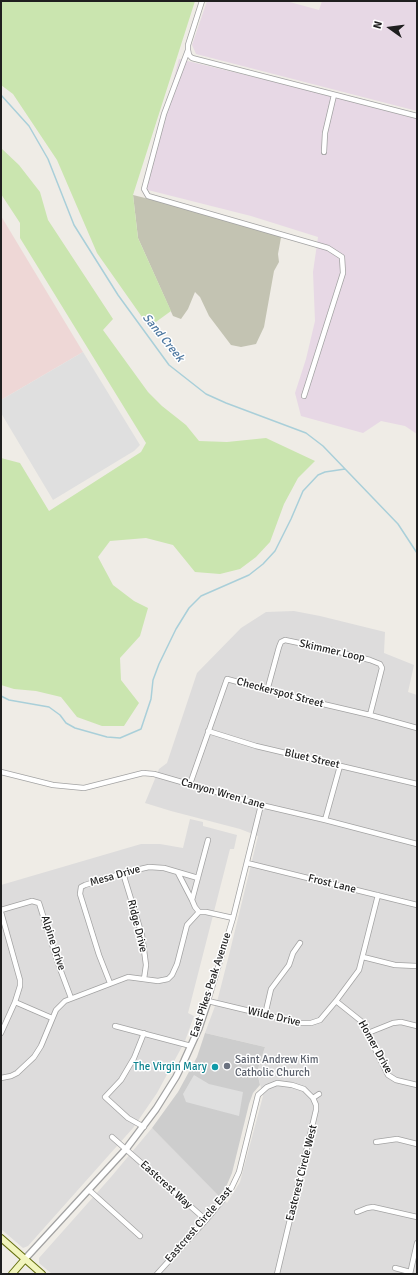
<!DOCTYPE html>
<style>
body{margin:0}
#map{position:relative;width:418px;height:1275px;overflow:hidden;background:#efece6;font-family:Signika,sans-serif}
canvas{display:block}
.frame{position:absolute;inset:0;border:2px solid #1f1f1f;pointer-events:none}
.north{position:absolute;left:370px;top:8px;width:40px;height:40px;-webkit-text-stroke:3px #fff;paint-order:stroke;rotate:284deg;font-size:11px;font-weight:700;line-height:16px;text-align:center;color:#1f1f1f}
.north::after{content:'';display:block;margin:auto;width:14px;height:18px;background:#1f1f1f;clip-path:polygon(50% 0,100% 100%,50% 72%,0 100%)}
</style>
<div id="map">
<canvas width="418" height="1275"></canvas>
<div class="frame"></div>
<div class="north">N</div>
</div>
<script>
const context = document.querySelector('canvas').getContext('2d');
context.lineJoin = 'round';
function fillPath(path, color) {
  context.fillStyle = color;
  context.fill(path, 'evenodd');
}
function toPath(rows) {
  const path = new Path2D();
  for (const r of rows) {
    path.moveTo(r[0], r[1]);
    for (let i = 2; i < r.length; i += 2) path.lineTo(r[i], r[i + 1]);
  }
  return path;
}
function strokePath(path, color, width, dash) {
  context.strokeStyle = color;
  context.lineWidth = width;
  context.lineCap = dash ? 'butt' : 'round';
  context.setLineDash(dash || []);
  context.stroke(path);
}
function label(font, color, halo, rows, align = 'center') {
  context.font = font + ' Signika,sans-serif';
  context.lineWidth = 3;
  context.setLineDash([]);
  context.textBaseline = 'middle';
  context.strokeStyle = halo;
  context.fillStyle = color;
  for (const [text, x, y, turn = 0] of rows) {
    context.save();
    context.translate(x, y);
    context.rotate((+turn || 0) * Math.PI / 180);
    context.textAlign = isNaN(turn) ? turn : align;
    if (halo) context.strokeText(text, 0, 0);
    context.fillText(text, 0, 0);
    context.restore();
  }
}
const residential = toPath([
 [294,611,320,616,385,632,384,653,414,665,408,692,417,695,417,1274,52,1274,39,1263,39,1258,111,1177,152,1128,227,1203,240,1182,263,1096,257,1072,265,1047,205,1033,218,998,230,951,258,836,240,829,171,811,145,803,159,769,167,763,197,673,241,628,266,612],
 [190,819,203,822,203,826,237,835,234,849,230,849,188,1013,194,1016,185,1041,157,1093,133,1128,28,1246,23,1248,1,1229,1,885,141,844,160,844,183,848]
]);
const commercial = toPath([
 [1,216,83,352,1,400]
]);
const industrial = toPath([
 [207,1,286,1,319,10,322,1,417,1,417,35,407,33,417,35,417,111,196,54,192,45],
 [179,59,417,116,417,434,405,426,381,421,363,433,301,416,295,393,306,359,315,321,313,272,318,237,251,216,144,189]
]);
const religious = toPath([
 [205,1033,265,1047,257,1072,260,1085,253,1093,249,1104,232,1173,226,1187,219,1196,152,1128,178,1092,197,1057]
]);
const construction = toPath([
 [133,195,282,232,278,254,279,262,274,271,264,327,256,344,241,347,231,345,209,316,200,297,195,292,188,309,181,319,173,316,138,238]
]);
const grass = toPath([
 [1,1,195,1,133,195,138,238,171,311,149,327,97,253,57,160,13,94,1,85],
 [1,148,19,165,40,192,48,220,113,319,103,330,148,392,162,406,186,425,199,441,227,442,266,438,315,461,298,478,284,504,270,542,256,557,240,569,220,574,195,572,173,545,146,538,110,541,98,557,113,585,134,601,148,608,140,636,120,658,121,680,139,703,124,726,102,726,77,717,61,697,36,691,14,689,1,685,1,458,20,463,49,511,141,452,146,443,20,238,20,223,1,194]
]);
const parking = toPath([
 [83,352,140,445,134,451,53,500,1,413,1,400],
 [194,1075,209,1084,243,1092,239,1116,186,1102,183,1094]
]);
const stream = toPath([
 [1,95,29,126,48,159,74,225,118,295,169,365,206,394,226,403,306,433,323,446,398,524,417,553],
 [1,696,9,700,49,707,60,715,66,723,75,728,107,737,120,738,141,729,151,699,153,680,159,664,176,629,189,608,201,596,249,575,263,564,275,551,291,519,303,491,318,475,325,472,345,469]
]);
const minor = toPath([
 [202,1,188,45,188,50,164,114,144,189,148,196,328,248,342,257,343,273,304,396],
 [188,50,189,55,192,58,417,116],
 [324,152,325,133,334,95],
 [267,691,279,647,281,642,285,640,332,650,370,660,380,664,382,668,370,715],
 [208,731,256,746,417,784],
 [1,772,53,785,84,788,143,773,154,774,261,805,325,820,417,844],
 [190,784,227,679,293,697,370,715,417,728],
 [261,805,233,918,208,1001,300,1023,311,1023,320,1020,336,1001,359,970,378,895],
 [325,820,340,766],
 [247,863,417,905],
 [123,873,142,935,146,965,144,979],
 [178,873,192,900],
 [1,910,32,901,39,903,59,966,71,998],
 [1,912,20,980,20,986,15,1002,1,1033],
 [199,912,206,912,233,918],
 [363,957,395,965,417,966],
 [110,983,99,955,80,894,81,887,85,885,123,873,149,867,164,868,198,878],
 [336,1001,361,1021,388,1075,396,1080,417,1085],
 [15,1002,52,1018],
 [265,1015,271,989,289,965,293,953,300,943],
 [115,1026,191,1046],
 [368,1033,393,1023,401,1022,417,1026],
 [1,1078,11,1076,17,1073,34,1057,41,1046,56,1010,65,1001,128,977,158,981,168,979,172,975,177,964,187,925,199,912,195,907,192,900,208,840],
 [313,1098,319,1094],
 [144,1127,128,1118,105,1097,121,1080,134,1058,144,1033],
 [112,1137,206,1220],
 [376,1142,397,1139,417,1144],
 [89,1190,140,1236],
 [357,1212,367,1208,373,1207,417,1217],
 [395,1268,410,1272],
 [157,1274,206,1220,230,1191,239,1172,258,1095,267,1087,277,1083,292,1085,304,1089,313,1098,316,1105,316,1110,277,1274],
 [410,1274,417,1243]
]);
const tertiary = toPath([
 [25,1259,126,1149,156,1109,176,1077,184,1061,199,1028,208,1001]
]);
const secondary = toPath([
 [1,1238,42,1274],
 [12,1274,25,1259]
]);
const markers = [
 [227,1066,4,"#6b7280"],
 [215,1067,4,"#0f9aa8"]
];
const streetNames = [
 ["Skimmer Loop",332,651,13],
 ["Checkerspot Street",280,693,15],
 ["Bluet Street",312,759,13],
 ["Canyon Wren Lane",223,794,16],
 ["Mesa Drive",115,876,-16],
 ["Frost Lane",332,884,14],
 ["Ridge Drive",137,926,76],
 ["Alpine Drive",53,943,72],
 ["East Pikes Peak Avenue",211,985,-72],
 ["Wilde Drive",274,1017,13],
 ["Homer Drive",375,1047,61],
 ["Eastcrest Circle West",302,1173,-76],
 ["Eastcrest Way",166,1185,42],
 ["Eastcrest Circle East",199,1225,-49]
];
const worshipNames = [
 ["Saint Andrew Kim",235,1060],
 ["Catholic Church",235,1073]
];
const cultureNames = [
 ["The Virgin Mary",207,1067]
];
const waterNames = [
 ["Sand Creek",163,338,51]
];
fillPath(residential, '#dddcdc');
fillPath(commercial, '#eed7d6');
fillPath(industrial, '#e7d8e5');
fillPath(religious, '#cdcdcd');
fillPath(construction, '#c3c3b2');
fillPath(grass, '#cae5af');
fillPath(parking, '#dfdfdf');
strokePath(stream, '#a9cfd9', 1.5);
strokePath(minor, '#a3a3a3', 6);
strokePath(tertiary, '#a3a3a3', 8);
strokePath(secondary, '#646f0d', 8);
strokePath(minor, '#fff', 4.5);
strokePath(tertiary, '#fff', 5.5);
strokePath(secondary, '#f2f5bd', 6);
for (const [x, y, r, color] of markers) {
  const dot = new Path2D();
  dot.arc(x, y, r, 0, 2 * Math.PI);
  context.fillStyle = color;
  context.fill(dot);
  strokePath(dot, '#fff', 1.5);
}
label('11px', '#1f1f1f', '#fff', streetNames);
label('11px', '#5b616d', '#fff', worshipNames, 'left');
label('11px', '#0d838f', '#fff', cultureNames, 'right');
label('italic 12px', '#4e78a0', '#fff', waterNames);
</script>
